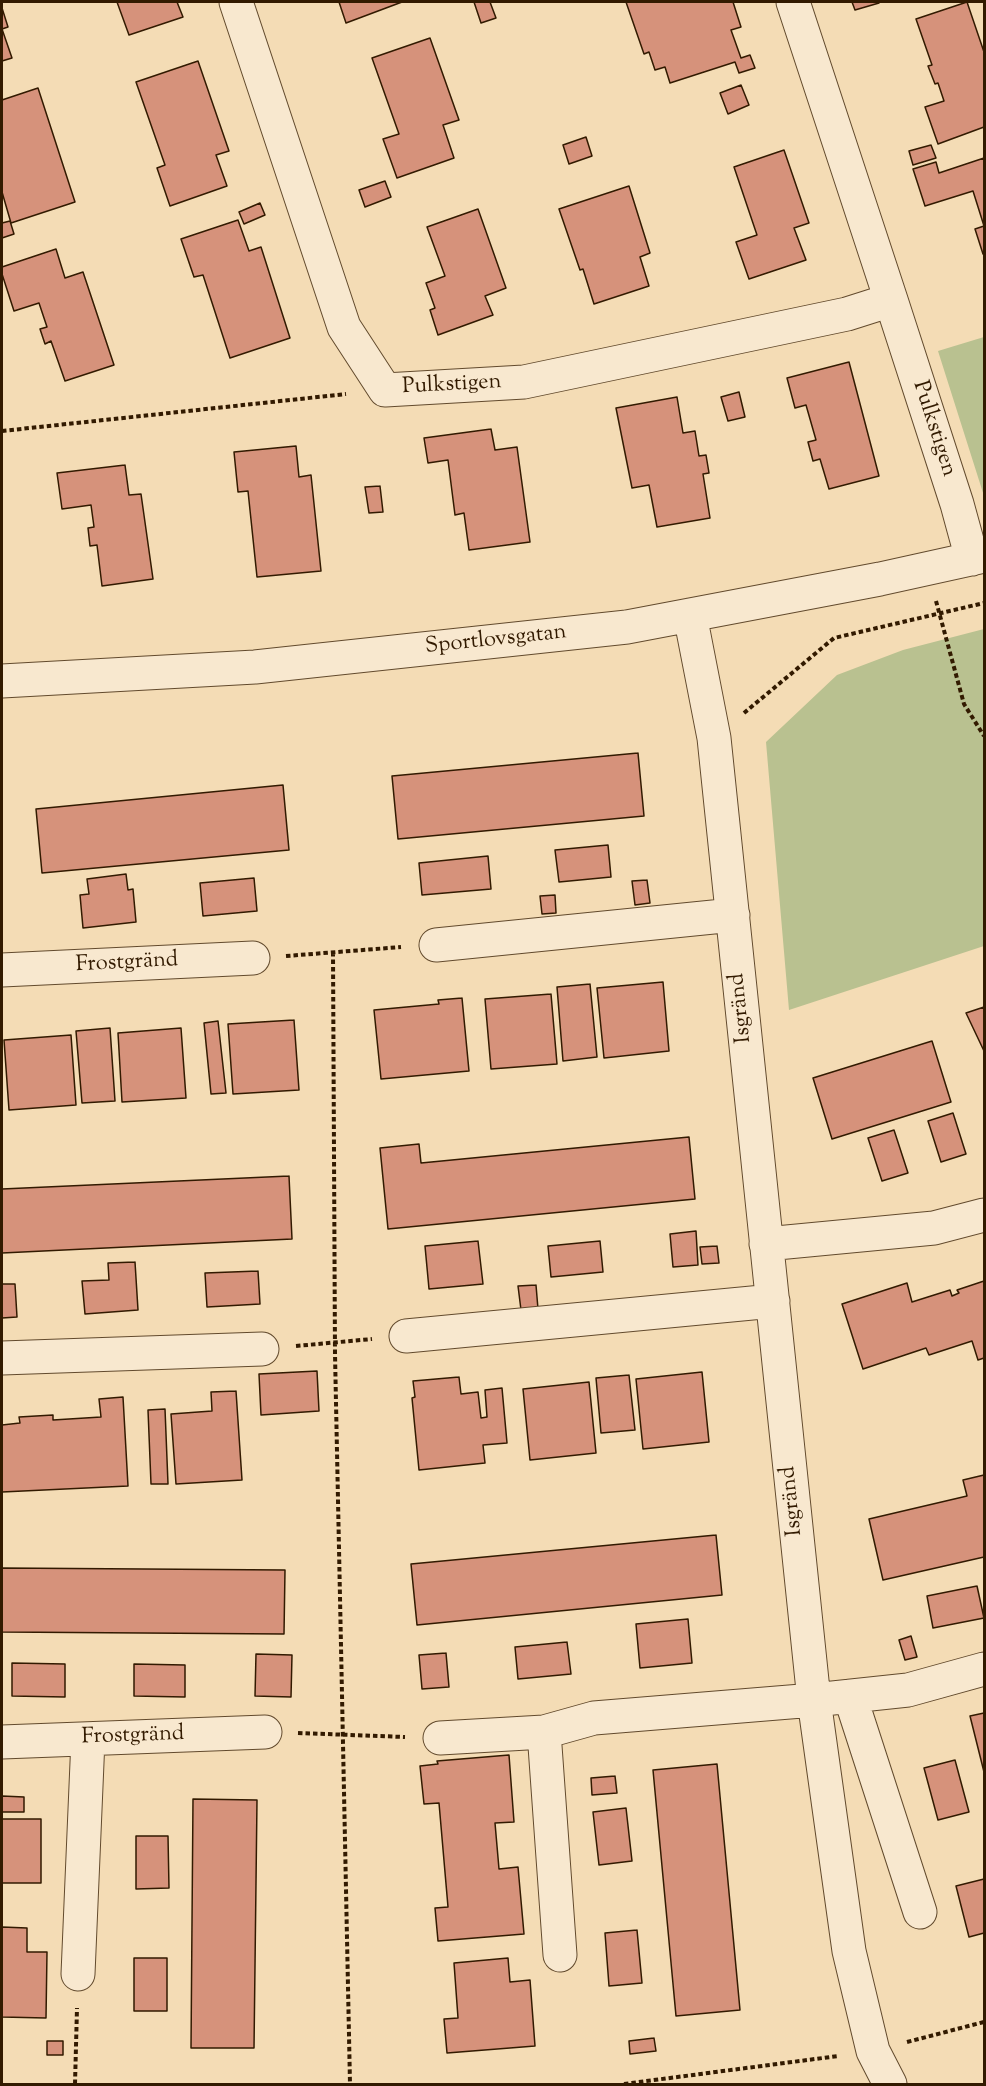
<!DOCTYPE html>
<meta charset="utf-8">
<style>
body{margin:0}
#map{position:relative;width:986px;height:2086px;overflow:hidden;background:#f4dcb5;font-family:"Sorts Mill Goudy",serif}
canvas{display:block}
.frame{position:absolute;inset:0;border:3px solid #321a00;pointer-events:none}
</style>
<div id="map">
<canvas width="986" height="2086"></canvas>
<div class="frame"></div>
</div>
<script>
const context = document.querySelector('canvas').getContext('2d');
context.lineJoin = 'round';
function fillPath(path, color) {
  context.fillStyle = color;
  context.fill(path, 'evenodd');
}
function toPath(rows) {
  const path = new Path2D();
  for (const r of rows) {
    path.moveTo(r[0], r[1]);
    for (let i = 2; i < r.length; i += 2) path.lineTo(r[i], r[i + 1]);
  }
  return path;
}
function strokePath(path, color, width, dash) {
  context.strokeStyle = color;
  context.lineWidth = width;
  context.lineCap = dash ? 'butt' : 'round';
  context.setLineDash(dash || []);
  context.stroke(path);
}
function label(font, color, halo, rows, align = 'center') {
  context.font = font + ' "Sorts Mill Goudy",serif';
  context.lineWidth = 4.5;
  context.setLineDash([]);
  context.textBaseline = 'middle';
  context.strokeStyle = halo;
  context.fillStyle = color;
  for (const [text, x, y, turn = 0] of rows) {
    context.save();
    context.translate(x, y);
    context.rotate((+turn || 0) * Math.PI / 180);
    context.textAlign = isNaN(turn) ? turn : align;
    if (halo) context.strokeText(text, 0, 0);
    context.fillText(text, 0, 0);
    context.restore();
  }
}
const green = toPath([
 [984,337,984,496,938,351],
 [984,629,984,946,789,1010,766,742,837,675,903,650]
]);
const building = toPath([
 [117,2,177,2,183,17,129,35,117,2],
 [339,2,402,2,346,23,339,2],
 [474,2,490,2,496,18,481,23,474,2],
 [626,2,733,2,741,27,731,30,741,58,750,55,755,68,739,73,735,62,670,83,665,67,655,70,649,52,644,54,626,2],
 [852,2,878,2,879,3,855,10,852,2],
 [967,2,984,52,984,127,938,144,925,107,944,101,938,83,935,84,928,66,932,65,916,19,967,2],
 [2,8,8,27,2,29,12,58,2,61,2,8],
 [430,38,459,120,443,125,454,158,397,178,383,139,399,134,372,58,430,38],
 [198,61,229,151,216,155,227,186,170,206,157,168,165,165,136,82,198,61],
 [741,85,749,105,728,114,720,93,741,85],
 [38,88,75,202,11,223,2,192,2,100,38,88],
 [586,137,592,156,569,164,563,145,586,137],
 [931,145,936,158,913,165,909,151,931,145],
 [784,150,809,223,794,228,806,260,749,279,736,242,757,235,734,167,784,150],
 [984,158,984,254,983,254,975,229,984,226,973,191,925,206,913,169,936,162,939,173,984,158],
 [385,181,391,197,365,207,359,190,385,181],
 [629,186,650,253,640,257,649,286,594,304,583,269,580,270,559,209,629,186],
 [260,203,265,215,244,224,239,212,260,203],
 [478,209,506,288,485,296,493,315,438,335,430,310,435,308,426,283,445,276,427,227,478,209],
 [238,220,249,251,261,247,290,338,230,358,203,275,194,277,181,239,238,220],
 [10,221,14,234,2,238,2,223,10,221],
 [56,249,65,278,83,272,114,365,65,381,51,341,45,344,40,329,47,327,39,303,14,311,2,274,2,267,56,249],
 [849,362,879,476,829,489,820,459,813,461,808,442,816,440,806,405,795,408,787,378,849,362],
 [739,392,745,417,728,421,721,397,739,392],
 [677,397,683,433,695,431,699,456,706,455,709,473,703,474,710,518,657,527,649,485,632,488,616,408,677,397],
 [491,429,495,450,517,447,530,542,469,550,464,513,455,515,448,460,428,463,424,438,491,429],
 [296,446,299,477,311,475,321,571,257,577,248,491,238,492,234,452,296,446],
 [125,465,129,495,141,494,153,579,102,586,97,545,90,546,88,528,94,527,91,505,62,509,57,473,125,465],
 [380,486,383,512,369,513,365,487,380,486],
 [638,753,644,816,398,839,392,776,638,753],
 [283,785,289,850,42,873,36,809,283,785],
 [608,845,611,877,559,882,555,850,608,845],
 [488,856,491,889,422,895,419,863,488,856],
 [126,874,128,890,133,889,136,922,83,928,80,895,89,894,87,879,126,874],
 [254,878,257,911,203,916,200,883,254,878],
 [647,880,650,903,635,905,632,881,647,880],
 [555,895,556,913,542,914,540,896,555,895],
 [663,982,669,1051,604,1058,597,988,663,982],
 [590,984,597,1057,563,1061,557,987,590,984],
 [551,994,557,1064,491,1069,485,999,551,994],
 [462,998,469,1071,381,1079,374,1010,439,1004,438,1000,462,998],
 [984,1007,984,1051,966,1013,984,1007],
 [294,1020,299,1090,233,1094,228,1024,294,1020],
 [218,1021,226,1093,211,1094,204,1023,218,1021],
 [110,1028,115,1101,82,1103,76,1031,110,1028],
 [181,1028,186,1098,122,1102,118,1033,181,1028],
 [71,1035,76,1105,9,1110,4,1040,71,1035],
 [932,1041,951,1102,832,1139,813,1078,932,1041],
 [953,1113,966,1154,941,1162,928,1121,953,1113],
 [894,1130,908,1173,882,1181,868,1138,894,1130],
 [689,1137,695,1199,388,1229,380,1148,419,1144,421,1163,689,1137],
 [289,1176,292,1239,2,1253,2,1189,289,1176],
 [696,1231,698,1265,673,1267,670,1234,696,1231],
 [478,1241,483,1284,429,1289,425,1246,478,1241],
 [600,1241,603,1272,551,1277,548,1246,600,1241],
 [717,1246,719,1263,702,1264,700,1247,717,1246],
 [135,1262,138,1310,85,1314,82,1281,109,1280,108,1263,135,1262],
 [258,1271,260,1304,207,1307,205,1273,258,1271],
 [984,1281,984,1358,978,1360,972,1341,929,1355,926,1348,863,1369,842,1304,907,1283,912,1302,950,1290,952,1296,959,1293,957,1290,984,1281],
 [2,1284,15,1284,17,1317,2,1318,2,1284],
 [536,1285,538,1309,521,1310,518,1286,536,1285],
 [317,1371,319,1411,261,1415,259,1374,317,1371],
 [702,1372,709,1442,643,1449,636,1379,702,1372],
 [629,1375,635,1430,601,1433,596,1378,629,1375],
 [459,1377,461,1394,478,1392,481,1418,487,1417,485,1390,502,1388,507,1443,483,1445,485,1463,419,1470,412,1398,415,1397,413,1381,459,1377],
 [589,1382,596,1453,530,1460,523,1389,589,1382],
 [236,1391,242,1480,176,1484,171,1414,212,1411,211,1392,236,1391],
 [123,1397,128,1486,2,1492,2,1425,20,1423,19,1417,53,1415,53,1420,101,1417,99,1399,123,1397],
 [165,1409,168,1484,151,1484,148,1410,165,1409],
 [984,1475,984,1557,883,1580,869,1519,967,1496,963,1480,984,1475],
 [716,1535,722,1595,417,1625,411,1564,716,1535],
 [2,1568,285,1570,284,1634,2,1632,2,1568],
 [977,1586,984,1618,933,1628,927,1596,977,1586],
 [688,1619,692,1663,640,1668,636,1624,688,1619],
 [911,1636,917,1657,905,1660,899,1640,911,1636],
 [567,1642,571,1674,518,1679,515,1647,567,1642],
 [446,1653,449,1687,422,1689,419,1655,446,1653],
 [256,1654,292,1655,291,1697,255,1696,256,1654],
 [12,1663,65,1664,65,1697,12,1696,12,1663],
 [134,1664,185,1665,185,1697,134,1696,134,1664],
 [984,1713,984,1772,970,1716,984,1713],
 [509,1755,514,1822,495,1823,499,1869,518,1867,524,1934,438,1941,435,1908,448,1907,439,1803,424,1804,420,1766,438,1764,437,1761,509,1755],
 [955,1760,969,1812,938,1820,924,1768,955,1760],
 [717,1764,740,2010,676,2016,653,1770,717,1764],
 [615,1776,617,1793,592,1795,591,1778,615,1776],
 [2,1796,24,1797,24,1812,2,1812,2,1796],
 [193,1799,257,1800,254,2048,191,2048,193,1799],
 [626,1808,632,1861,599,1865,593,1812,626,1808],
 [2,1819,41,1819,41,1883,2,1883,2,1819],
 [136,1836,168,1836,169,1888,136,1889,136,1836],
 [984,1879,984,1933,969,1937,956,1886,984,1879],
 [2,1927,27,1928,27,1952,47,1952,46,2018,2,2017,2,1927],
 [637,1930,642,1983,609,1986,605,1933,637,1930],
 [134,1958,167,1958,167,2011,134,2011,134,1958],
 [508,1958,510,1982,530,1980,535,2046,447,2053,444,2019,458,2018,454,1963,508,1958],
 [654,2038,656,2051,630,2054,629,2041,654,2038],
 [47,2041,63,2041,63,2055,47,2055,47,2041]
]);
const path = toPath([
 [2,431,346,394],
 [936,601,964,704,984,736],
 [744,713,834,638,984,603],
 [333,952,335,1354,350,2084],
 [286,956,401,947],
 [296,1346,372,1339],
 [298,1733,405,1737],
 [907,2042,984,2022],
 [75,2084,77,2008],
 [624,2084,838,2056]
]);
const minor = toPath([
 [236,2,344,327,385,390,524,382,847,314,891,300],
 [793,2,891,300,957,504,972,559],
 [690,615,714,738,814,1700,849,1951,873,2051,890,2084],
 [2,681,255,667,627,627,880,579,984,556],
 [436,945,733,915],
 [2,970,253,958],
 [766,1244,934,1228,984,1215],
 [406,1336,773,1301],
 [2,1358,262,1349],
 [850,1696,920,1912],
 [544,1732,560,1955],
 [440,1738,544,1732,594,1718,814,1700,908,1690,984,1669],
 [2,1742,265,1732],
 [78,1974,88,1739]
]);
const streetNames = [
 ["Pulkstigen",452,386,-3],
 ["Pulkstigen",933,429,72],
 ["Sportlovsgatan",496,641,-6],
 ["Frostgränd",127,964,-3],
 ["Isgränd",742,1008,-96],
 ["Isgränd",793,1501,-96],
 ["Frostgränd",133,1737,-2]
];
fillPath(green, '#b9c190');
fillPath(building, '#d6927b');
strokePath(building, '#321a00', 1.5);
strokePath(minor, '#624a2d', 35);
strokePath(path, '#321a00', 4, [4.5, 3]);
strokePath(minor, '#f8e8cf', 33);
label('22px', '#321a00', '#f8e8cf', streetNames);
</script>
